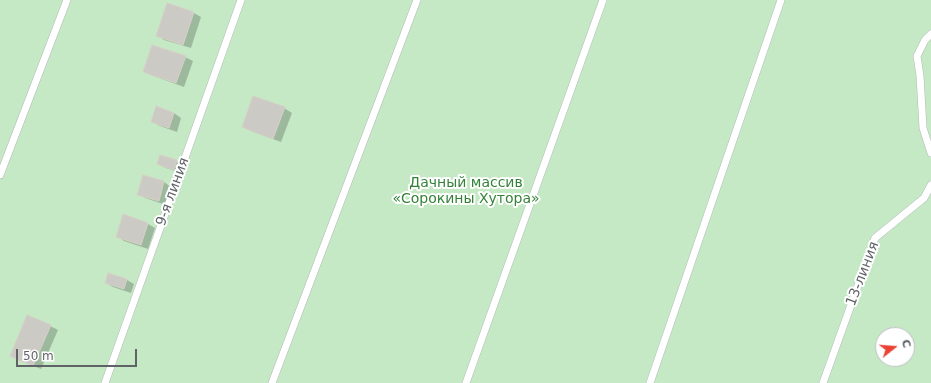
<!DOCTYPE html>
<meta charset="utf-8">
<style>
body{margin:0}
#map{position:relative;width:931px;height:383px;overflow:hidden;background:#f1efe8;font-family:"DejaVu Sans",sans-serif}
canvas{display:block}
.north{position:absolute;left:875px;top:327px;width:40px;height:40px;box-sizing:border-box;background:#fff;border:1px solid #bfc1c3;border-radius:50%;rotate:73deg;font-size:11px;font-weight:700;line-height:16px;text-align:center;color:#5f6368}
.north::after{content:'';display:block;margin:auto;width:14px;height:18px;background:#ea4335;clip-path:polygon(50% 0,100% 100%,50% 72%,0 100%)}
.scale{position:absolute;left:16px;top:349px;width:121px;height:18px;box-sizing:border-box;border:2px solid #5f6368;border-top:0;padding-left:5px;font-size:12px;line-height:14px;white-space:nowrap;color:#5f6368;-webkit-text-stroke:3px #fff;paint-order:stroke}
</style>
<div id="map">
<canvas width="931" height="383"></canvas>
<div class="north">С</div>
<div class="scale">50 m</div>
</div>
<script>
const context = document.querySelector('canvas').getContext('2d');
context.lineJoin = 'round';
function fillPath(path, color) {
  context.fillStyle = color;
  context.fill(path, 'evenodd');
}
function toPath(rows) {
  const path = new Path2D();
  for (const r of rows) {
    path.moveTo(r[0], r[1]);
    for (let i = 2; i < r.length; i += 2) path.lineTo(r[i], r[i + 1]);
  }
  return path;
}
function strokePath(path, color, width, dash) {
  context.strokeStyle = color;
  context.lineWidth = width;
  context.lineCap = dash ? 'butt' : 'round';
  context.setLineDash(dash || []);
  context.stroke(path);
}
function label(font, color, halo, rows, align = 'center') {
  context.font = font + ' "DejaVu Sans",sans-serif';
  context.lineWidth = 4;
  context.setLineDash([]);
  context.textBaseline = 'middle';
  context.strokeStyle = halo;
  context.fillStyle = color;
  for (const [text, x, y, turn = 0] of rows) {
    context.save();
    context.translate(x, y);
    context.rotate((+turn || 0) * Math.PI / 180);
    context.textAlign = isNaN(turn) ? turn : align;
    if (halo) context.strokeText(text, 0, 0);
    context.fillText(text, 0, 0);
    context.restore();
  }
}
const green = toPath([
 [0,0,931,0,931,383,0,383],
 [883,335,907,335,907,359,883,359]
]);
const shadow = toPath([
 [194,13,201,17,191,48,164,40,157,35],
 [185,57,193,61,184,87,151,75,144,71],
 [157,108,174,113,181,118,177,132,160,126,152,122],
 [284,108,292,113,281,142,251,131,243,127],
 [176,161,184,165,181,173,166,168,158,164],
 [143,176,164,182,171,187,166,205,145,198,138,194],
 [124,216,148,224,155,228,148,249,124,241,117,236],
 [127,280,134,284,131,293,113,287,106,283],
 [50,326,58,330,41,369,18,360,11,356]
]);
const building = toPath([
 [167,3,194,12,183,45,156,36,167,3],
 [152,45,186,56,176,83,143,72,152,45],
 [253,96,285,107,273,139,242,127,253,96],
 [156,106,174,113,169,128,151,122,156,106],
 [160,155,177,160,174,170,157,164,160,155],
 [143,175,164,181,159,201,137,195,143,175],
 [123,214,148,223,141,245,116,237,123,214],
 [108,273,127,279,124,289,105,283,108,273],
 [27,315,51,325,33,366,10,356,27,315]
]);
const lane = toPath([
 [931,34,925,40,917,56,920,76,923,128,931,153],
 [0,175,67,0],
 [105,383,241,0],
 [272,383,417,0],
 [466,383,603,0],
 [650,383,781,0],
 [823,383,875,238,924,198,931,185]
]);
const parkNames = [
 ["Дачный массив",466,183],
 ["«Сорокины Хутора»",466,199]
];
const streetNames = [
 ["9-я линия",173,192,-70],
 ["13-линия",863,274,-69]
];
fillPath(green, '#c5e8c5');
fillPath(shadow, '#0003');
fillPath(building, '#cccac5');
strokePath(building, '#d6d1c6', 1);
strokePath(lane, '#b5b8bc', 8);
strokePath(lane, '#fff', 7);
label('14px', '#348238', '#fff', parkNames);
label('14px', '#5f6368', '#fff', streetNames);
</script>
